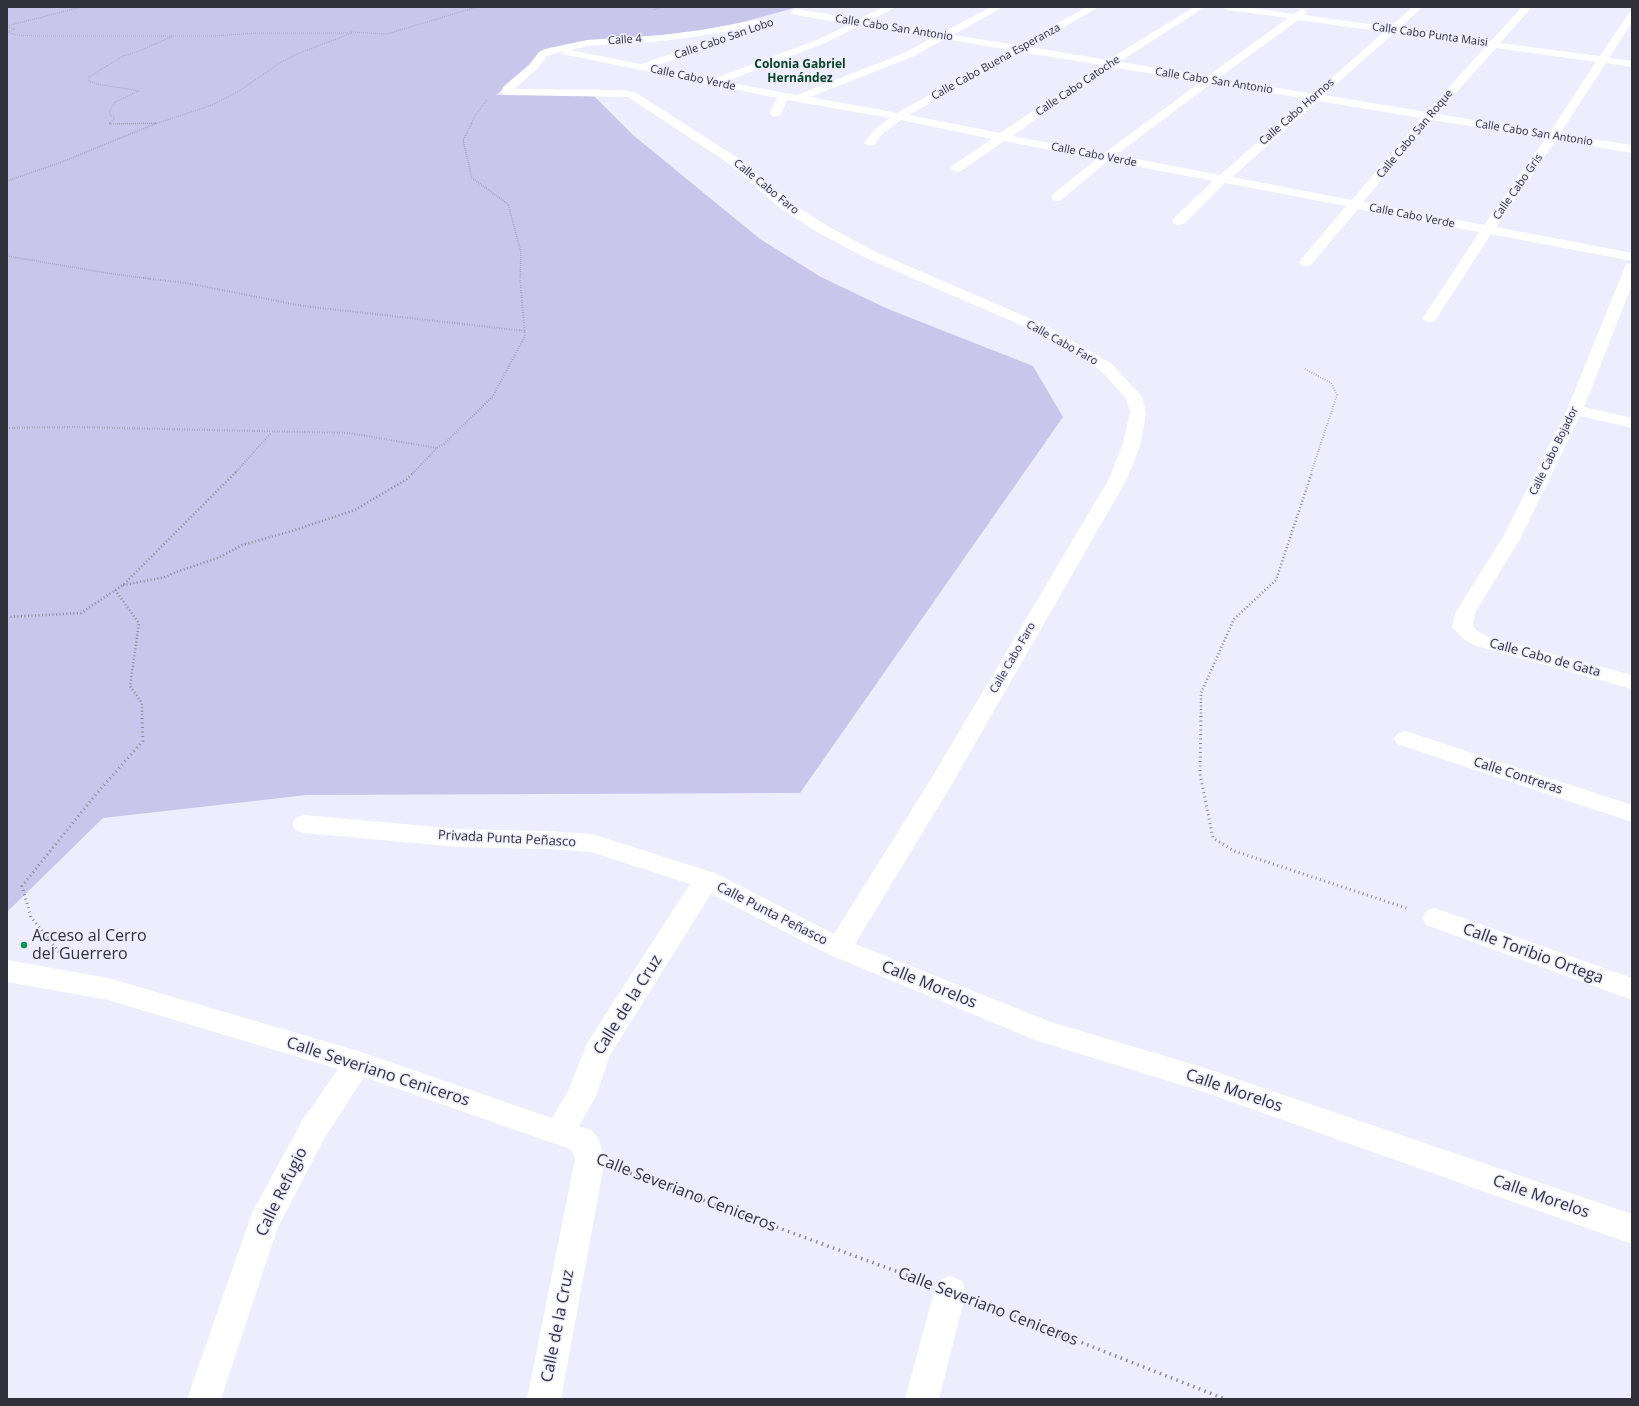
<!DOCTYPE html>
<meta charset="utf-8">
<style>
body{margin:0}
#map{position:relative;width:1639px;height:1406px;overflow:hidden;background:#eeedfe;font-family:"Open Sans",sans-serif}
canvas{display:block}
.frame{position:absolute;inset:0;border:8px solid #31313b;pointer-events:none}
</style>
<div id="map">
<canvas width="1639" height="1406"></canvas>
<div class="frame"></div>
</div>
<script>
const context = document.querySelector('canvas').getContext('2d');
context.lineJoin = 'round';
function fillPath(path, color) {
  context.fillStyle = color;
  context.fill(path, 'evenodd');
}
function toPath(rows) {
  const path = new Path2D();
  for (const r of rows) {
    path.moveTo(r[0], r[1]);
    for (let i = 2; i < r.length; i += 2) path.lineTo(r[i], r[i + 1]);
  }
  return path;
}
function strokePath(path, color, width, dash) {
  context.strokeStyle = color;
  context.lineWidth = width;
  context.lineCap = dash ? 'butt' : 'round';
  context.setLineDash(dash || []);
  context.stroke(path);
}
function label(font, color, halo, rows, align = 'center') {
  context.font = font + ' "Open Sans",sans-serif';
  context.lineWidth = 3;
  context.setLineDash([]);
  context.textBaseline = 'middle';
  context.strokeStyle = halo;
  context.fillStyle = color;
  for (const [text, x, y, turn = 0] of rows) {
    context.save();
    context.translate(x, y);
    context.rotate((+turn || 0) * Math.PI / 180);
    context.textAlign = isNaN(turn) ? turn : align;
    if (halo) context.strokeText(text, 0, 0);
    context.fillText(text, 0, 0);
    context.restore();
  }
}
const green = toPath([
 [7,7,798,7,717,29,552,48,496,95,593,95,633,135,760,239,821,277,888,309,1033,366,1063,417,800,793,307,795,103,818,7,912]
]);
const pathFar5 = toPath([
 [653,10,663,7],
 [7,26,82,7],
 [7,27,15,29,8,32,15,35,38,36,214,36,256,33,352,33,297,54,281,62,239,91,212,105,155,124],
 [351,32,387,34,477,7],
 [109,124,115,118,110,115,110,111,115,102,139,91,97,84,89,81,89,77,123,56,137,52,173,36],
 [117,124,156,123],
 [471,124,476,114,487,100]
]);
const pathFar4 = toPath([
 [110,123,109,124,156,123],
 [472,123,463,140,472,178,508,204,521,252,520,279],
 [7,181,62,162,157,123],
 [7,256,107,273,151,279]
]);
const pathFar3 = toPath([
 [143,278,186,283,303,306,525,331],
 [1305,369,1331,383,1337,395,1311,473],
 [7,428,72,427,349,433,437,448],
 [235,473,271,433],
 [413,473,437,448,444,444,493,396,525,336,520,278]
]);
const pathFar2 = toPath([
 [123,585,166,577,176,572,218,558,242,545,292,531,355,510,407,479,414,472],
 [115,590,139,623,130,686,142,703,142,717],
 [7,617,81,613,123,585,236,472],
 [1201,717,1201,693,1234,619,1276,580,1312,472]
]);
const pathFar1 = toPath([
 [1201,716,1200,774,1213,838,1234,851,1409,909],
 [59,952,31,917,22,886,97,793,143,741,142,716]
]);
const path = toPath([
 [619,1169,920,1280],
 [981,1303,1225,1399]
]);
const street = toPath([
 [884,7,896,7,869,21,942,33,991,7,1003,7,953,35,1018,45,1087,7,1099,7,1029,47,1108,60,1194,7,1205,7,1119,62,1208,76,1288,18,1227,10,1222,7,1246,7,1294,14,1302,9,1307,12,1304,15,1390,27,1413,7,1423,7,1399,28,1491,41,1522,7,1532,7,1500,43,1600,56,1629,13,1632,12,1632,22,1609,58,1632,61,1632,67,1606,63,1560,134,1632,145,1632,153,1556,140,1496,227,1632,253,1632,261,1491,234,1435,321,1430,322,1425,321,1423,318,1479,232,1358,209,1311,265,1306,266,1301,265,1299,262,1346,206,1225,183,1184,224,1179,225,1174,224,1172,221,1174,218,1213,181,1108,161,1061,200,1057,201,1053,200,1051,197,1053,194,1097,159,1004,141,961,171,957,172,953,171,951,168,953,165,992,139,901,120,882,134,874,145,870,146,866,145,864,143,874,130,890,118,787,100,781,114,775,117,769,114,777,98,567,55,563,54,563,51,547,56,537,69,514,89,621,90,635,92,736,157,790,202,829,227,878,253,1045,325,1112,364,1142,397,1146,412,1141,443,1127,479,949,789,855,944,1051,1022,1205,1068,1632,1214,1632,1244,1204,1092,1035,1040,830,955,711,894,610,1055,596,1096,579,1126,591,1130,598,1138,605,1159,561,1399,527,1399,575,1159,573,1153,570,1149,364,1077,324,1139,278,1227,221,1399,187,1399,252,1213,302,1121,338,1069,108,1000,7,982,7,960,108,978,358,1051,552,1118,568,1091,587,1043,690,884,591,852,548,849,459,847,304,833,295,830,292,824,295,818,304,815,459,829,548,831,592,834,715,873,834,934,928,784,1109,479,1123,443,1130,412,1126,398,1100,370,1071,351,1035,331,868,259,819,233,780,208,728,163,628,97,506,95,501,92,503,87,529,65,539,52,545,49,587,40,662,35,701,30,756,20,774,21,776,23,774,25,771,26,756,26,701,36,662,41,587,46,570,50,641,64,720,37,723,38,725,40,723,42,653,67,713,79,819,39,850,24,796,15,793,14,791,12,793,10,796,9,858,19,884,7],
 [1298,20,1384,32,1313,94,1219,78,1298,20],
 [861,25,934,37,904,53,797,95,725,82,825,43,861,25],
 [1394,33,1486,46,1427,112,1324,95,1394,33],
 [945,39,1010,50,897,113,810,97,912,57,945,39],
 [1496,48,1596,62,1550,132,1437,114,1496,48],
 [1021,52,1101,65,1000,133,909,115,1021,52],
 [1112,67,1201,82,1104,153,1012,136,1112,67],
 [1212,83,1307,99,1220,175,1116,155,1212,83],
 [1318,101,1421,118,1352,200,1232,177,1318,101],
 [1432,120,1546,138,1484,225,1363,202,1432,120],
 [1632,263,1632,285,1584,407,1632,418,1632,428,1580,416,1521,537,1475,613,1473,626,1479,632,1491,638,1632,675,1632,689,1477,646,1465,640,1452,627,1455,613,1503,537,1567,410,1625,267,1627,264,1632,263],
 [1405,731,1632,805,1632,822,1397,744,1394,739,1397,734,1405,731],
 [1435,908,1632,978,1632,1000,1426,925,1422,918,1426,911,1435,908],
 [950,1276,962,1281,966,1292,939,1399,905,1399,934,1292,938,1281,950,1276]
]);
const markers = [
 [24,945,4,"#0b914f"]
];
const farStreetnames = [
 ["Calle Cabo San Antonio",894,28,9],
 ["Calle Cabo Punta Maisi",1430,35,8],
 ["Calle Cabo San Lobo",724,39,-19],
 ["Calle 4",625,40,-4],
 ["Calle Cabo Buena Esperanza",996,62,-29],
 ["Calle Cabo Verde",693,78,12],
 ["Calle Cabo San Antonio",1214,81,9],
 ["Calle Cabo Catoche",1078,86,-34],
 ["Calle Cabo Hornos",1297,112,-41],
 ["Calle Cabo San Antonio",1534,133,9],
 ["Calle Cabo San Roque",1415,134,-50],
 ["Calle Cabo Verde",1094,155,11],
 ["Calle Cabo Faro",766,187,39],
 ["Calle Cabo Gris",1518,187,-55],
 ["Calle Cabo Verde",1412,216,11],
 ["Calle Cabo Faro",1062,343,29],
 ["Calle Cabo Bojador",1554,451,-64],
 ["Calle Cabo Faro",1013,658,-60]
];
const farNeighbourhoodnames = [
 ["Colonia Gabriel",800,65],
 ["Hernández",800,79]
];
const streetNames = [
 ["Calle Cabo de Gata",1545,658,15],
 ["Calle Contreras",1518,776,18],
 ["Privada Punta Peñasco",507,839,3],
 ["Calle Punta Peñasco",772,914,27]
];
const nearPoinames = [
 ["Acceso al Cerro",32,936],
 ["del Guerrero",32,954]
];
const nearStreetnames = [
 ["Calle Toribio Ortega",1533,954,20],
 ["Calle Morelos",929,985,22],
 ["Calle de la Cruz",628,1005,-58],
 ["Calle Severiano Ceniceros",378,1072,18],
 ["Calle Morelos",1234,1091,19],
 ["Calle Refugio",282,1192,-64],
 ["Calle Severiano Ceniceros",686,1193,21],
 ["Calle Morelos",1541,1197,19],
 ["Calle Severiano Ceniceros",988,1307,21],
 ["Calle de la Cruz",558,1326,-79]
];
fillPath(green, '#c8c6eb');
strokePath(pathFar5, '#8b8a98', 1, [0.5, 1.5]);
strokePath(pathFar4, '#8b8a98', 1.5, [0.5, 1.5]);
strokePath(pathFar3, '#8b8a98', 2, [0.5, 2]);
strokePath(pathFar2, '#8b8a98', 2.5, [1, 2.5]);
strokePath(pathFar1, '#8b8a98', 3, [1, 3.5]);
strokePath(path, '#8b8a98', 3.5, [1.5, 4.5]);
fillPath(street, '#fff');
for (const [x, y, r, color] of markers) {
  const dot = new Path2D();
  dot.arc(x, y, r, 0, 2 * Math.PI);
  context.fillStyle = color;
  context.fill(dot);
  strokePath(dot, '#eeedfe', 1.5);
}
label('11px', '#31313b', '#eeedfe', farStreetnames);
label('bold 12px', '#0a4424', '#eeedfe', farNeighbourhoodnames);
label('13px', '#31313b', '#eeedfe', streetNames);
label('16px', '#31313b', '#eeedfe', nearPoinames, 'left');
label('16px', '#31313b', '#eeedfe', nearStreetnames);
</script>
